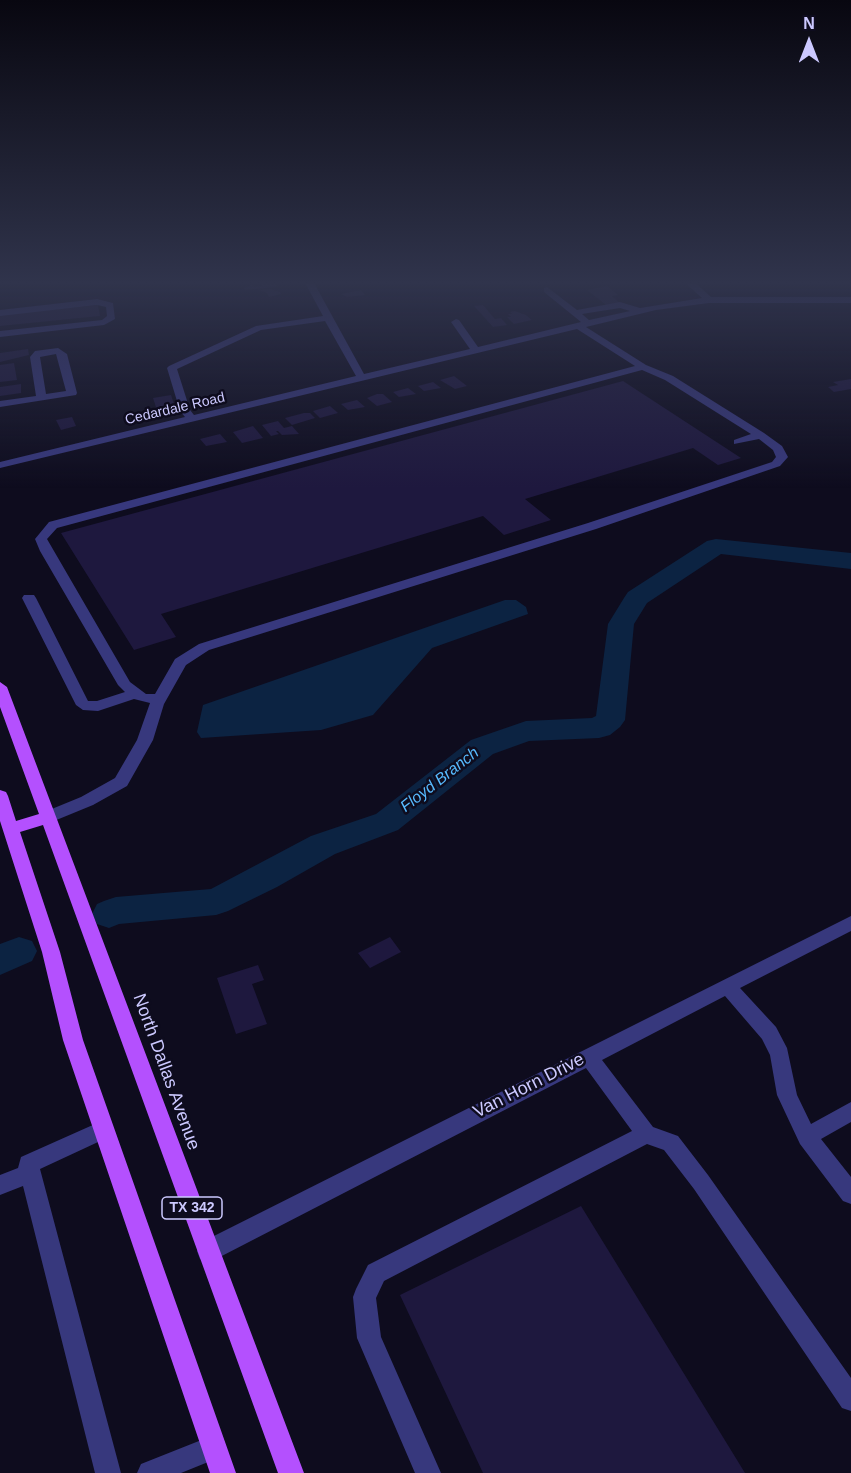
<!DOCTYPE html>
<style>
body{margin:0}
#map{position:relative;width:851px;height:1473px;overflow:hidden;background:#0e0c1e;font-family:Helvetica,sans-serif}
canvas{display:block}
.north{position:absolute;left:779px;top:12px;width:60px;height:60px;-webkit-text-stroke:4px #0e0c1e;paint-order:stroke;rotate:0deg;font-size:16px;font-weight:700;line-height:24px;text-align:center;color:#ccc9ff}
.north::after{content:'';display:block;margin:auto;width:21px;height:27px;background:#ccc9ff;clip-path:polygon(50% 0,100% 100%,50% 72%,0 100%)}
</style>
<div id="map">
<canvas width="851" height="1473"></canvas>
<div class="north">N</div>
</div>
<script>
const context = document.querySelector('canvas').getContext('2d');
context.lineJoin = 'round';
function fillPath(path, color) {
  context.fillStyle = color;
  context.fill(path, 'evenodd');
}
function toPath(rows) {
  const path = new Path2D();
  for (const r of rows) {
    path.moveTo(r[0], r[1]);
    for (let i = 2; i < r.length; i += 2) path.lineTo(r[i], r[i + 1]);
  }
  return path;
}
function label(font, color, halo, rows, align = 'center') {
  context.font = font + ' Helvetica,sans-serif';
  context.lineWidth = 5;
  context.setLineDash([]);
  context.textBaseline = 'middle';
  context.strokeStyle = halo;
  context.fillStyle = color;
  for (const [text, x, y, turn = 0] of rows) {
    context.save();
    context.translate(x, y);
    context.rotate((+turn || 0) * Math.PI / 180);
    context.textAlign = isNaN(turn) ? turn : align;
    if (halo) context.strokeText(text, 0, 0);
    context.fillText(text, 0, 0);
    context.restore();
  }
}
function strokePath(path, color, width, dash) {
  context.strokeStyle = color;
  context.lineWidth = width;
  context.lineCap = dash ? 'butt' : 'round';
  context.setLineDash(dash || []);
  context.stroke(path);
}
const water = toPath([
 [505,600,516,600,526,607,528,614,432,648,373,715,321,730,201,738,197,732,203,705]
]);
const river = toPath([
 [716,539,851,553,851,569,721,554,647,603,634,624,625,720,620,727,610,735,599,738,529,741,493,754,398,830,335,854,277,887,228,911,216,915,119,924,109,928,97,924,92,914,97,904,104,901,116,897,211,889,311,836,376,814,471,740,526,721,592,718,596,716,608,624,624,598,628,592,707,541,716,539],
 [19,937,32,941,37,951,32,961,0,975,0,944,19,937]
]);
const building = toPath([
 [273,281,277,285,275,287,245,290,244,288,252,285,254,287,263,286,259,283],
 [607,286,618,295,612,296,620,303,606,305,587,290],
 [270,289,280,292,281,294,269,297,267,293,259,290],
 [361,290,365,295,347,297,341,294],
 [98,305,100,316,0,326,0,315],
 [483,305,495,319,501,318,507,325,493,327,474,306],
 [515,311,526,315,532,320,514,324,507,317,511,317,508,314,512,314,510,312],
 [28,349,29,355,0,362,0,353],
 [14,363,17,380,0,382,0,365],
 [454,376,467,386,455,389,440,380],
 [851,379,851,389,834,392,828,387,838,385,833,382],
 [623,381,741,458,718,465,693,448,525,499,551,520,504,535,483,516,161,614,176,637,134,650,61,533],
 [433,382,441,388,424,391,418,386],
 [21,384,21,393,0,396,0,387],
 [408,388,416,394,399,397,393,392],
 [377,394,383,394,392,402,377,406,367,398],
 [171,395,175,407,157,410,153,398],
 [357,400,365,407,348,410,341,404],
 [330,406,338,413,320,418,313,411],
 [304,413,310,413,315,418,292,425,285,418],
 [72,417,76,426,61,430,56,420],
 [278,421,284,428,292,426,299,434,282,435,278,431,276,431,279,434,271,436,262,425],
 [253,426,263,438,242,443,233,432],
 [220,434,227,442,206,446,200,439],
 [390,937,401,952,370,968,358,953],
 [258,965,264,980,252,984,267,1024,236,1034,217,978],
 [581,1206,745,1473,483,1473,400,1295]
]);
const minor = toPath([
 [304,281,313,281,364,374,470,349,451,322,456,319,459,320,478,347,581,322,544,292,544,288,547,287,577,310,620,302,640,308,702,298,683,281,693,281,711,297,851,297,851,303,709,303,656,310,586,327,646,365,673,376,764,433,782,446,788,457,780,466,596,529,209,650,186,665,164,704,153,740,127,786,93,805,54,821,42,821,40,817,42,813,81,797,115,778,137,740,150,703,134,699,98,711,83,710,76,705,22,598,24,595,34,595,36,598,88,701,97,701,125,692,118,685,40,551,35,539,49,522,635,366,577,329,0,468,0,462,185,417,180,411,167,368,169,366,256,326,323,316,304,281],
 [620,308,630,311,589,320,582,314,620,308],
 [325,321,356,376,194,415,190,410,177,369,261,330,325,321],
 [642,370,665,380,751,434,734,440,734,444,759,439,773,450,776,457,772,462,588,523,199,644,175,659,155,694,146,694,130,682,47,539,57,528,642,370],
 [97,299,113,303,115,319,104,325,0,337,0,331,102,320,107,316,106,307,97,305,0,316,0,310,97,299],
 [58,348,67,354,77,393,76,395,0,407,0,401,36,396,30,357,35,351,58,348],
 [56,354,66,391,46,394,40,357,56,354],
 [851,916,851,931,740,988,776,1027,787,1048,797,1095,811,1124,851,1102,851,1122,821,1139,851,1177,851,1204,843,1201,800,1144,777,1095,770,1055,762,1039,725,996,602,1060,653,1127,678,1136,708,1175,851,1378,851,1411,842,1408,694,1189,664,1150,647,1144,384,1281,376,1298,381,1337,441,1473,415,1473,357,1338,353,1297,356,1289,368,1265,632,1131,586,1068,216,1259,208,1262,200,1259,197,1251,200,1243,851,916],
 [104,1120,111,1122,114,1129,111,1136,40,1169,121,1473,95,1473,23,1186,0,1195,0,1175,18,1168,21,1157,104,1120],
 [214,1435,223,1438,226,1447,223,1456,181,1473,137,1473,141,1464,214,1435]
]);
const major = toPath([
 [0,682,7,687,304,1473,278,1473,43,825,20,832,60,952,83,1040,236,1473,210,1473,63,1040,42,952,0,821,0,790,6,792,8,796,16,821,39,814,0,707,0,682]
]);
const farStreetnames = [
 ["Cedardale Road",175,409,-13]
];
const shields = [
 [192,1208,60]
];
const shieldNames = [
 ["TX 342",192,1208]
];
const waterNames = [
 ["Floyd Branch",440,780,-38]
];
const nearStreetnames = [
 ["North Dallas Avenue",166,1072,70],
 ["Van Horn Drive",529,1086,-27]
];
fillPath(water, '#0c2342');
fillPath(river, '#0c2342');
fillPath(building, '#1e183e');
fillPath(minor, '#37387d');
fillPath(major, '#b450fe');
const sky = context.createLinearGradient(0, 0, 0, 488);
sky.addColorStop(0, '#080710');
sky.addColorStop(0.58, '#30344c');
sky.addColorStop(1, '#30344c00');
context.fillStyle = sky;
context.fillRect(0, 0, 851, 488);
label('14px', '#ccc9ff', '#0e0c1e', farStreetnames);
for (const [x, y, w] of shields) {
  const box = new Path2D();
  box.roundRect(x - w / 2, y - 11, w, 22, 4.5);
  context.fillStyle = '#0e0c1e';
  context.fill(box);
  strokePath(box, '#ccc9ff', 1.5);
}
label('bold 14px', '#ccc9ff', null, shieldNames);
label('italic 16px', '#57bafe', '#0e0c1e', waterNames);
label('18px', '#ccc9ff', '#0e0c1e', nearStreetnames);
</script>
